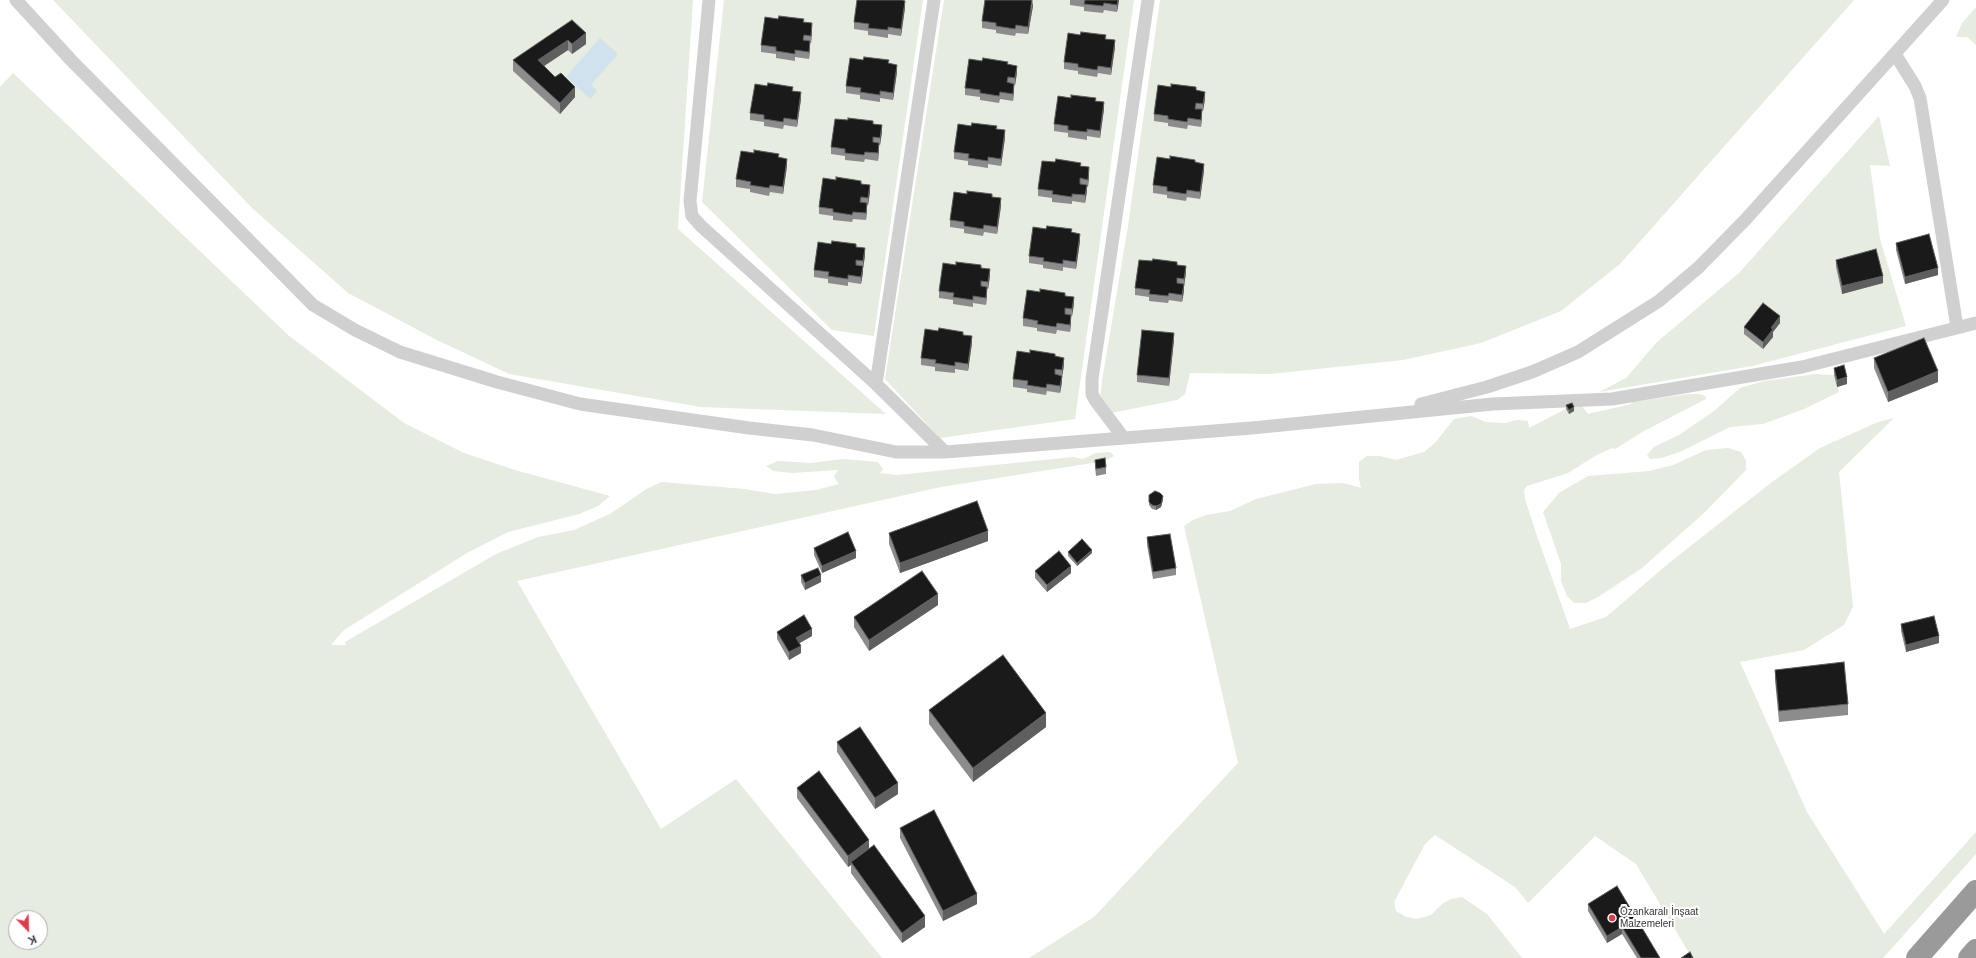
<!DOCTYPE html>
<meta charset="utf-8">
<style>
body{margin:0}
#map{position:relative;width:1976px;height:958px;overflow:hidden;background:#fff;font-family:Helvetica,sans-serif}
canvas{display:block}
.north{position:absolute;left:8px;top:910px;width:40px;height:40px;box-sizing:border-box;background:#fff;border:1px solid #adadad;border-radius:50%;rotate:157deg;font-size:11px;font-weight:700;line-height:16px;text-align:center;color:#333}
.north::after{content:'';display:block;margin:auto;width:14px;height:18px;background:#e63946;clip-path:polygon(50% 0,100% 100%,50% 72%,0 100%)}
</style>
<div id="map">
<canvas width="1976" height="958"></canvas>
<div class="north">K</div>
</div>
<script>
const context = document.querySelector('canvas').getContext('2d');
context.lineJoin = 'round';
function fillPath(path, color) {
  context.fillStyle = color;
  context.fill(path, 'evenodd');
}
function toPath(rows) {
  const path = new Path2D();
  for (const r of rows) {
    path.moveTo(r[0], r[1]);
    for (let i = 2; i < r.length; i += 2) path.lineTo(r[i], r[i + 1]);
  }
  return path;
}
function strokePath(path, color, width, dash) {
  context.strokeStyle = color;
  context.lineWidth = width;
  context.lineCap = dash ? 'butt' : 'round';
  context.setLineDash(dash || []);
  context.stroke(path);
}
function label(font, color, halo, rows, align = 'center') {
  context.font = font + ' Helvetica,sans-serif';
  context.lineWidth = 4;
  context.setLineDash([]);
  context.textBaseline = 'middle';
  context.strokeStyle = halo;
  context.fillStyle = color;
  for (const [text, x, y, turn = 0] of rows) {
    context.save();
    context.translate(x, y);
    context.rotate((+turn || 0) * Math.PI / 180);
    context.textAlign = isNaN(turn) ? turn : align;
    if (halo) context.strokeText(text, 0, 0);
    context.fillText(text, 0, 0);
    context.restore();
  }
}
const green = toPath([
 [53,0,693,0,678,229,886,414,701,407,509,374,437,340,348,293,252,208],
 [724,0,923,0,874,336,832,330,702,202],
 [944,0,1134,0,1075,419,940,438,885,379],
 [1160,0,1854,0,1620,264,1561,311,1481,343,1403,360,1270,374,1190,373,1185,394,1177,400,1111,413,1100,399,1102,381,1128,226],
 [1976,7,1976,45,1967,37,1956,37,1962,23],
 [13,73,288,335,404,423,464,453,515,470,610,496,598,506,579,514,508,532,467,553,344,630,331,645,346,645,345,642,496,554,538,537,574,530,610,514,648,488,662,482,744,489,775,494,816,490,839,484,834,477,838,470,792,473,773,471,766,466,778,461,810,463,843,459,878,462,883,469,880,473,897,475,1073,457,1083,459,1096,453,1110,452,1114,456,1105,461,941,487,517,581,661,829,736,779,882,958,0,958,0,87],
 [16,918,40,918,40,942,16,942],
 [1879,116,1890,166,1870,165,1880,239,1906,326,1752,366,1599,392,1626,378,1657,342,1739,273],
 [1816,374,1834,375,1839,392,1804,409,1763,424,1730,427,1680,452,1661,458,1650,459,1647,455,1654,447,1679,435,1714,411,1740,388,1764,381],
 [1689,394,1700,394,1705,396,1706,399,1644,431,1615,449,1612,448,1595,456,1568,473,1527,486,1524,490,1525,499,1536,533,1570,629,1606,617,1669,563,1772,482,1820,448,1878,422,1894,418,1839,472,1853,607,1844,625,1804,650,1740,662,1807,812,1884,934,1976,832,1976,854,1883,958,1692,958,1636,864,1595,836,1528,903,1515,887,1435,835,1425,844,1394,902,1396,911,1406,917,1417,919,1431,915,1442,904,1451,899,1462,897,1487,914,1522,958,1029,958,1094,917,1238,763,1184,526,1193,520,1206,515,1230,511,1256,499,1316,484,1343,483,1361,488,1359,479,1359,462,1367,456,1380,456,1396,460,1424,452,1435,443,1454,419,1471,416,1486,422,1505,423,1517,420,1528,421,1529,428,1579,402,1588,414,1631,404,1632,402],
 [1728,448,1741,452,1746,461,1746,470,1704,513,1642,568,1598,597,1586,603,1574,603,1567,596,1561,581,1561,564,1543,512,1559,493,1588,476,1649,471,1673,465,1706,450]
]);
const water = toPath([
 [600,38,618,54,591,85,597,91,590,99,566,77]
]);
const street = toPath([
 [16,0,71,60,313,305,355,330,400,352,497,382,580,404,749,428,813,435,896,452,945,452,1252,428,1493,404,1612,399,1802,367,1976,323],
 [709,0,690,201,692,216,701,226,876,384,945,452],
 [1895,54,1915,86,1920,98,1957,327],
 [876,384,934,0],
 [1421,404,1487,387,1532,372,1578,352,1659,301,1699,267,1746,219,1943,0],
 [1123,437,1095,400,1092,394,1092,379,1148,0]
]);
const highway = toPath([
 [1917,958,1976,891],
 [1969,958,1976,950]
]);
const wall = toPath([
 [1070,0,1119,0,1117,12,1104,10,1103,13,1084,11,1084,7,1070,5],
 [1033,6,1028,34,1016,33,1015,36,996,33,996,30,982,28,982,21],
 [905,8,901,36,888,34,888,38,868,35,868,31,854,29,854,22],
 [572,20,586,44,572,54,568,50,544,66,575,97,560,114,513,71,513,60],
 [804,22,812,31,811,43,810,43,809,59,795,57,795,61,776,58,776,54,761,52,761,45],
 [1106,39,1115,47,1111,75,1098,73,1097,77,1078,74,1078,71,1064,69,1064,62],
 [889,63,897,72,893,100,880,98,880,102,860,99,860,95,846,93,846,86],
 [1008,64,1017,73,1015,85,1014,85,1013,101,1000,99,999,103,980,100,980,97,965,95,965,88],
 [1196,90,1205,99,1203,111,1202,111,1201,127,1188,125,1187,129,1168,126,1168,123,1154,121,1154,114],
 [793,91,801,99,797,127,784,125,783,129,764,126,764,122,750,120,750,113],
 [1096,101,1104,109,1100,138,1087,136,1087,140,1068,137,1068,133,1054,131,1054,124],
 [873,124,882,132,880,145,879,145,878,161,865,159,864,162,845,160,845,156,831,154,831,147],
 [997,129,1005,138,1001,166,988,164,988,168,968,165,968,161,954,159,954,152],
 [779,157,787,166,783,194,770,192,769,196,750,192,750,189,736,187,736,179],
 [1195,162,1204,171,1200,199,1187,197,1186,201,1167,198,1167,195,1153,193,1153,185],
 [1081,166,1089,174,1088,187,1087,187,1085,203,1072,201,1072,204,1052,202,1052,198,1038,196,1038,189],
 [861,184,870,192,868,205,867,205,866,220,853,219,852,222,833,220,833,216,819,214,819,207],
 [992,197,1001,206,997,234,984,232,983,236,964,233,964,229,950,227,950,220],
 [1072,232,1080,241,1076,269,1063,267,1063,271,1043,268,1043,265,1029,263,1029,256],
 [1896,243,1938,275,1905,284,1896,250],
 [856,247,865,256,863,268,861,284,848,282,848,286,828,283,828,279,814,277,814,270],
 [1836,260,1883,283,1842,294,1836,267],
 [1177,265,1186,273,1184,286,1184,291,1182,302,1169,300,1168,303,1149,301,1149,297,1135,295,1135,288],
 [981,268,990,276,988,289,987,289,986,305,973,303,973,307,953,304,953,300,939,298,939,291],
 [1065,296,1074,304,1072,316,1071,316,1071,322,1070,332,1057,330,1056,334,1037,331,1037,328,1023,326,1023,318],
 [1780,323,1773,332,1773,337,1763,349,1744,334,1744,327],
 [963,335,972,343,968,371,955,369,955,373,935,371,935,367,921,365,921,358],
 [1174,340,1169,386,1137,382,1137,375],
 [1030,353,1055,356,1064,365,1062,377,1060,393,1047,391,1046,395,1027,392,1027,389,1013,387,1013,379],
 [1874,358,1938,382,1888,402,1874,368],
 [1834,368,1847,384,1837,387,1834,375],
 [1566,405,1574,411,1569,414,1566,409],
 [1095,460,1106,467,1106,474,1096,476,1095,467],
 [1149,495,1163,500,1161,507,1156,510,1152,509,1149,505],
 [889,533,988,541,900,573,889,544],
 [1147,537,1176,568,1176,575,1153,579,1147,545],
 [814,548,856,558,822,573,814,555],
 [1068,552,1092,553,1077,566,1068,556],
 [1035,571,1071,573,1047,592,1035,578],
 [801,575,821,582,805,590,801,582],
 [938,605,869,651,854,627,854,617],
 [1901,624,1939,643,1906,652,1901,631],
 [777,632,812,636,800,643,801,653,789,660,777,639],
 [1775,670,1848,704,1848,715,1779,722,1775,680],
 [929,710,1046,727,973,782,929,724],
 [837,742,898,794,875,809,837,752],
 [797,788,869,849,925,927,902,943,851,873,851,865,848,867,797,798],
 [900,828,977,904,943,921,900,838],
 [1617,886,1660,958,1637,958,1622,934,1607,943,1588,911,1588,904]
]);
const shadedWall = toPath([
 [1033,0,1033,6,1028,34,1028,27],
 [1118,0,1119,0,1117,12,1117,5],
 [905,1,905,8,901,36,901,29],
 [812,23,812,31,811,43,811,36],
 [586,33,586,44,572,54,572,44],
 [568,40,568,50,538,70,538,60],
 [1115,40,1115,47,1111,75,1111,68],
 [810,41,810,48,809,59,809,52],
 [897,65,897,72,893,100,893,93],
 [1017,66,1017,73,1015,85,1015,78],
 [1014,84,1014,91,1013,101,1013,94],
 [575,87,575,97,560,114,560,103],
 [801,92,801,99,797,127,797,120],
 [1205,92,1205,99,1203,111,1203,104],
 [1104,102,1104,109,1100,138,1100,131],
 [1202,109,1202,117,1201,127,1201,120],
 [882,125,882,132,880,145,880,138],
 [1005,130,1005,138,1001,166,1001,159],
 [879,143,879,150,878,161,878,153],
 [787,159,787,166,783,194,783,187],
 [1204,164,1204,171,1200,199,1200,192],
 [1089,167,1089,174,1088,187,1088,180],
 [870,185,870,192,868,205,868,198],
 [1087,185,1087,192,1085,203,1085,195],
 [1001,198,1001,206,997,234,997,227],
 [867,203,867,210,866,220,866,213],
 [1080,234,1080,241,1076,269,1076,262],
 [865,248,865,256,863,268,863,261],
 [863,266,863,273,861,284,861,277],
 [1186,266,1186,273,1184,286,1184,279],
 [1938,268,1938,275,1905,284,1905,277],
 [990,269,990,276,988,289,988,282],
 [1883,276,1883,283,1842,294,1842,286],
 [1184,284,1184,291,1182,302,1182,295],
 [987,287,987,294,986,305,986,298],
 [1074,297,1074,304,1072,316,1072,309],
 [1071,315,1071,322,1070,332,1070,325],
 [1780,316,1780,323,1773,332,1773,337,1763,349,1763,342,1771,328],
 [1174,333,1174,340,1169,386,1169,378],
 [972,336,972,343,968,371,968,364],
 [1064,358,1064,365,1062,377,1062,370],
 [1938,371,1938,382,1888,402,1888,392],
 [1062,376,1062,383,1060,393,1060,386],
 [1847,377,1847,384,1837,387,1837,380],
 [1574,407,1574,411,1569,414,1569,410],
 [1163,496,1163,500,1161,507,1156,510,1156,506],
 [988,531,988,541,900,573,900,563],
 [1092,550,1092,553,1077,566,1077,563],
 [856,551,856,558,822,573,822,566],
 [1071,566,1071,573,1047,592,1047,585],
 [821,575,821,582,805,590,805,583],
 [938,594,938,605,869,651,869,640],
 [812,629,812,636,796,645,796,638],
 [1939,636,1939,643,1906,652,1906,645],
 [801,646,801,653,789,660,789,652],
 [1046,713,1046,727,973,782,973,768],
 [898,783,898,794,875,809,875,798],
 [869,840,869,851,851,862,851,865,848,867,848,856],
 [977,894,977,904,943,921,943,911],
 [925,916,925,927,902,943,902,933],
 [1622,927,1622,934,1607,943,1607,936]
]);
const building = toPath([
 [857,0,902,0,905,1,901,29,888,27,888,30,868,28,869,24,854,22,857,0],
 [985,0,1032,0,1028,27,1016,25,1015,29,996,26,996,23,982,21,985,0],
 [1085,0,1118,0,1117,5,1104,3,1103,6,1084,4,1085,0],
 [779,16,804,19,803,22,812,23,811,36,804,35,803,40,810,41,809,52,795,50,795,54,776,51,776,47,761,45,765,17,778,19,779,16],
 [572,20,586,33,572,44,568,40,538,60,555,77,561,73,575,87,560,103,513,60,572,20],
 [1081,32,1106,35,1105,39,1115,40,1111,68,1098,66,1097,70,1078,67,1078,64,1064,62,1068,33,1080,35,1081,32],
 [864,57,889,60,888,63,897,65,893,93,880,91,880,95,860,92,861,88,846,86,850,58,863,60,864,57],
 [983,58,1008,62,1007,64,1017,66,1015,78,1008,77,1007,82,1014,84,1013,94,1000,92,999,96,980,93,980,90,965,88,969,59,982,61,983,58],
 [768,83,793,87,792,91,801,92,797,120,784,118,783,122,764,119,764,115,750,113,755,84,767,86,768,83],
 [1171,84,1196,87,1196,90,1205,92,1203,104,1196,103,1195,109,1202,109,1201,120,1188,118,1187,122,1168,119,1168,116,1154,114,1158,85,1171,87,1171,84],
 [1071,95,1096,98,1095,101,1104,102,1100,131,1087,129,1087,132,1068,130,1068,126,1054,124,1058,96,1071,98,1071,95],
 [848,118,873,121,873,124,882,125,880,138,873,137,873,142,879,143,878,153,865,152,864,155,845,153,845,149,831,147,835,119,848,120,848,118],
 [972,123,997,126,996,129,1005,130,1001,159,988,157,988,161,968,158,969,154,954,152,958,124,971,126,972,123],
 [754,150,779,154,778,157,787,159,783,187,770,185,769,188,750,185,751,182,736,179,741,151,754,153,754,150],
 [1170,156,1195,160,1195,162,1204,164,1200,192,1187,190,1186,194,1167,191,1167,187,1153,185,1157,157,1170,159,1170,156],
 [1056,159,1081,163,1080,166,1089,167,1088,180,1080,178,1080,184,1087,185,1085,195,1072,194,1072,197,1052,194,1053,191,1038,189,1042,161,1055,162,1056,159],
 [836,177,861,181,861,184,870,185,868,198,861,197,860,202,867,203,866,213,853,212,852,215,833,212,833,209,819,207,823,178,836,180,836,177],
 [967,191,992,194,992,197,1001,198,997,227,984,225,983,229,964,226,964,222,950,220,954,192,967,194,967,191],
 [1047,226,1072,229,1071,232,1080,234,1076,262,1063,260,1063,264,1043,261,1044,258,1029,256,1033,227,1046,229,1047,226],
 [1929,234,1938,268,1905,277,1896,243,1929,234],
 [832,241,856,244,856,247,865,248,863,261,856,260,856,265,863,266,861,277,848,275,848,279,828,276,829,272,814,270,818,242,831,244,832,241],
 [1876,249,1883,276,1842,286,1836,260,1876,249],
 [1153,259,1177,262,1177,265,1186,266,1184,279,1177,278,1177,283,1184,284,1182,295,1169,293,1168,296,1149,294,1150,290,1135,288,1139,260,1152,261,1153,259],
 [956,262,981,265,981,268,990,269,988,282,981,281,981,286,987,287,986,298,973,296,973,300,953,297,954,293,939,291,943,263,956,265,956,262],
 [1040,289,1065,293,1065,296,1074,297,1072,309,1065,308,1065,314,1071,315,1070,325,1057,323,1056,327,1037,324,1038,321,1023,318,1027,290,1040,292,1040,289],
 [1763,303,1780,316,1771,328,1773,329,1763,342,1744,327,1763,303],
 [939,328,963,332,963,335,972,336,968,364,955,362,955,366,935,363,936,360,921,358,925,329,938,331,939,328],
 [1142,330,1174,333,1169,378,1137,375,1142,330],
 [1924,338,1938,371,1888,392,1874,358,1924,338],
 [1030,350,1055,354,1055,356,1064,358,1062,370,1055,369,1055,374,1062,376,1060,386,1047,384,1046,388,1027,385,1028,381,1013,379,1017,351,1030,353,1030,350],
 [1844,365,1847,377,1837,380,1834,368,1844,365],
 [1572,403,1574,407,1569,410,1566,405,1572,403],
 [1105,458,1106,467,1096,469,1095,460,1105,458],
 [1155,491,1160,493,1163,496,1161,504,1156,506,1152,505,1149,502,1149,495,1155,491],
 [977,501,988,531,900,563,889,533,977,501],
 [848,532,856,551,822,566,814,548,848,532],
 [1170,534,1176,568,1153,572,1147,537,1170,534],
 [1082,539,1092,550,1077,563,1068,552,1082,539],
 [1059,551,1071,566,1047,585,1035,571,1059,551],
 [818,568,821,575,805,583,801,575,818,568],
 [922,571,938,594,869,640,854,617,922,571],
 [804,615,812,629,796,638,801,646,789,652,777,632,804,615],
 [1934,616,1939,636,1906,645,1901,624,1934,616],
 [1003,655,1046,713,973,768,929,710,1003,655],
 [1844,662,1848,704,1779,711,1775,670,1844,662],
 [860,727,898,783,875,798,837,742,860,727],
 [819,771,869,840,848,856,797,788,819,771],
 [934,810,977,894,943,911,900,828,934,810],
 [874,845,925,916,902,933,851,862,874,845],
 [1617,886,1660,958,1641,958,1622,927,1607,936,1588,904,1617,886],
 [1690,952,1693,958,1681,958,1690,952]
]);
const markers = [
 [1612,918,4,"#e63946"]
];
const poiNames = [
 ["Özankaralı İnşaat",1620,912],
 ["Malzemeleri",1620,924]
];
fillPath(green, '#e6ecdf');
fillPath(water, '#cfe2ee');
strokePath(street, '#d0d0d0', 13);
strokePath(highway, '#9a9a9a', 22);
fillPath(wall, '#8c8c8c');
fillPath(shadedWall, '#5f5f5f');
fillPath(building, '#1a1a1a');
strokePath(building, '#5f5f5f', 1);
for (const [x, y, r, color] of markers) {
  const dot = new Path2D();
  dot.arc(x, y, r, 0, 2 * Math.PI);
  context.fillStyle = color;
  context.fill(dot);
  strokePath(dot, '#fff', 1.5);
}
label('10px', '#333', '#fff', poiNames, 'left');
</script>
